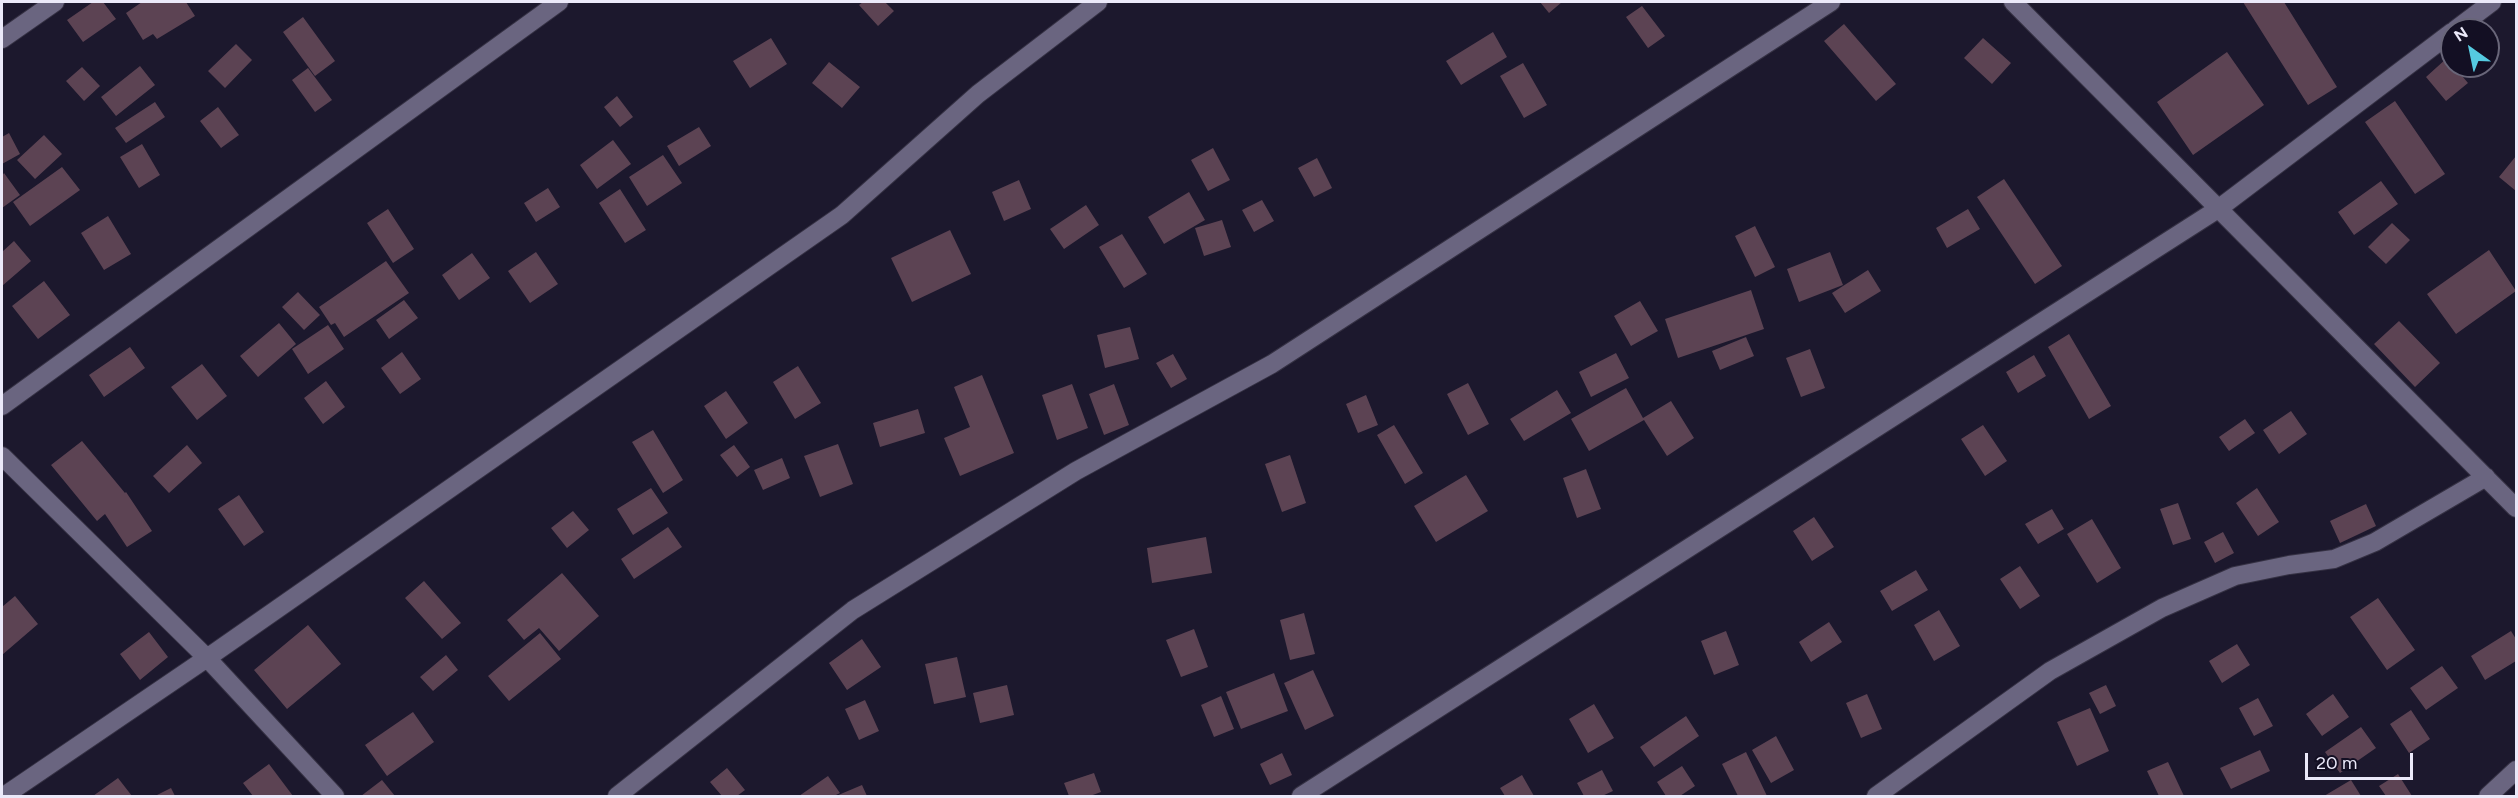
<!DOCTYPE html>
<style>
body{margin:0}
#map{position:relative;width:2518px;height:798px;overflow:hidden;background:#1c182d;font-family:Figtree,sans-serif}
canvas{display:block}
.frame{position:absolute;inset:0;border:3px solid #ebe9f9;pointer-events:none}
.north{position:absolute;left:2440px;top:18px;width:60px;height:60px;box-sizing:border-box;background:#130f23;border:2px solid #696679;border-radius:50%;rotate:327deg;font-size:16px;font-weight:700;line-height:24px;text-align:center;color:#ebe9f9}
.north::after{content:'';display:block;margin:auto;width:21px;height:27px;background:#55cae0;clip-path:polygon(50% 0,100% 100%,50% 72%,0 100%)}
.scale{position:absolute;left:2305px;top:753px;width:108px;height:27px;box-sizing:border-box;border:3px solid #ebe9f9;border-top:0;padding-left:8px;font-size:18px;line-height:21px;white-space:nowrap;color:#ebe9f9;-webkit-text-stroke:4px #130f23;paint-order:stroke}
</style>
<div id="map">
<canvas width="2518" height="798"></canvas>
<div class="frame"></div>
<div class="north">N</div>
<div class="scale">20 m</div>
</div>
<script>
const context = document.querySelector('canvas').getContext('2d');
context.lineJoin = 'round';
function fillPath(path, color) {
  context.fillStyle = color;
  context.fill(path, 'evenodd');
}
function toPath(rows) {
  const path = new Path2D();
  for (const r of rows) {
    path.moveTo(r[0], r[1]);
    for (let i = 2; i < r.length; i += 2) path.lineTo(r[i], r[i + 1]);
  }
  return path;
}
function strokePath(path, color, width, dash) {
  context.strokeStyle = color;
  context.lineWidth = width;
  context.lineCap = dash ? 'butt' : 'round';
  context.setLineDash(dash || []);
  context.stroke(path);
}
const building = toPath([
 [93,2,103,2,116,19,83,42,67,20],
 [142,2,186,2,195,16,157,39,153,34,143,40,126,13],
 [863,2,885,2,894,11,878,26,859,5],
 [1540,2,1562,2,1549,13],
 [2243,2,2284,2,2337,87,2308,105],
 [1642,6,1665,36,1648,48,1626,17],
 [303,17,335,61,315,76,283,32],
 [1844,24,1896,84,1876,101,1824,41],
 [1493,32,1507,57,1461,85,1446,61],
 [771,38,787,64,750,88,733,61],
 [1983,38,2011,63,1992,84,1964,58],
 [236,44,252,60,225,88,208,71],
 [2227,52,2264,105,2193,155,2157,102],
 [2447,58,2468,83,2446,101,2426,77],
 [829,62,860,87,842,108,812,83],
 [1523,63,1547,105,1524,118,1500,76],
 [140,66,155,85,116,116,101,97],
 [82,67,100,86,84,101,66,81],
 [308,68,332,100,315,112,292,80],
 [617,96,633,117,620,127,604,107],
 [2395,101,2445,174,2415,194,2365,122],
 [155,102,165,117,126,143,115,128],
 [218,107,239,135,221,148,200,121],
 [699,127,711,146,679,166,667,146],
 [9,133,20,154,2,164,2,137],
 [44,135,62,154,35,179,17,160],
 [613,140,631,164,597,189,580,165],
 [142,144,160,175,139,188,120,157],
 [1213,148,1230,180,1208,191,1191,160],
 [663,155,682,183,647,206,629,177],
 [2516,156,2516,191,2499,177],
 [1317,158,1332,188,1314,197,1298,168],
 [62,167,80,190,30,226,13,202],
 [4,173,20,195,2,208,2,176],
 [2004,179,2062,266,2035,284,1977,197],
 [1019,180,1031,209,1004,221,992,192],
 [2381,181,2398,204,2354,235,2338,212],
 [548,188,560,207,536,222,524,203],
 [620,189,646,230,625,243,599,203],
 [1189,192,1205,220,1164,244,1148,217],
 [1262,200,1274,221,1254,232,1242,210],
 [1086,205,1099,225,1064,249,1050,229],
 [388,209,414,249,393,263,367,223],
 [1968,209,1980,229,1947,248,1936,228],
 [108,216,131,254,104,270,81,233],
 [1222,220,1231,247,1204,256,1195,228],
 [2392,223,2410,240,2386,264,2368,247],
 [1755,226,1775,267,1755,277,1735,236],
 [950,230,971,274,912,302,891,258],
 [1122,234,1147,274,1124,288,1099,247],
 [14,241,31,261,2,286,2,252],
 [2489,250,2516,291,2456,334,2427,294],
 [536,252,558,284,530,303,508,271],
 [1830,252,1843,285,1799,302,1787,269],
 [472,253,490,278,459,300,442,275],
 [386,261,409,293,344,337,335,323,331,325,319,307],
 [1868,270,1881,291,1845,313,1832,293],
 [44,281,70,315,38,339,12,306],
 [1751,290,1764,329,1678,358,1665,319],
 [298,292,320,315,304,330,282,307],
 [404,300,418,318,389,339,376,320],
 [1640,301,1658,331,1631,346,1614,316],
 [2399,321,2440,363,2415,387,2374,344],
 [279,323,296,344,258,377,240,356],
 [328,325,344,349,308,374,292,349],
 [1130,327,1139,359,1105,368,1097,335],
 [2069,334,2111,406,2089,419,2048,347],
 [1746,337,1754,356,1720,370,1712,351],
 [130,347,145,368,104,397,89,375],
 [1810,349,1825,388,1801,397,1786,358],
 [402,352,421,379,400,394,381,368],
 [1616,353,1629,378,1591,397,1579,372],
 [1173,354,1187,379,1171,388,1156,363],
 [2034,355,2046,376,2018,393,2006,372],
 [202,364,227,396,197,420,171,387],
 [798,366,821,403,795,419,773,382],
 [982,375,1014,453,960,476,944,438,970,427,954,387],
 [326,381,345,407,323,424,304,398],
 [1468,383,1489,424,1468,435,1447,394],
 [1072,384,1088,428,1057,440,1042,395],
 [1114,384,1129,425,1104,435,1089,394],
 [1626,388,1643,418,1671,401,1694,438,1667,456,1644,420,1589,451,1571,419],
 [1557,390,1571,413,1524,441,1510,419],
 [726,391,748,423,726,439,704,406],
 [1366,395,1378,425,1358,433,1346,404],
 [918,409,925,433,880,447,873,423],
 [2291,411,2307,434,2279,454,2263,430],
 [2245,419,2255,433,2229,451,2219,437],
 [1394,425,1423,473,1405,484,1377,435],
 [1983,425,2007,461,1985,476,1961,439],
 [653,430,683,480,663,493,632,442],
 [82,441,125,493,126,492,152,531,127,547,105,514,97,521,51,465],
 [838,444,853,484,820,497,804,456],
 [187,445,202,463,169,493,153,476],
 [734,445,750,467,737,477,720,455],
 [1290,455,1306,503,1282,512,1265,464],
 [782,458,790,478,763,490,754,470],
 [1586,469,1601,509,1577,518,1563,478],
 [1466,475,1488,511,1436,542,1414,506],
 [651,488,668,513,633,535,617,509],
 [2257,488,2279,522,2258,536,2236,503],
 [239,495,264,532,244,546,218,509],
 [2178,503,2191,539,2173,545,2160,509],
 [2366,504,2376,526,2340,543,2330,521],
 [2052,509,2064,529,2038,544,2025,524],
 [573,511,589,530,567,548,551,528],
 [1814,517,1834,547,1812,561,1793,531],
 [2092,519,2121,568,2097,583,2067,534],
 [668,527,682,547,634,579,621,559],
 [2223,532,2234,553,2215,563,2204,542],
 [1206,537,1212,573,1152,583,1147,548],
 [2020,566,2040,596,2020,609,2000,579],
 [1916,570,1928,590,1892,611,1880,591],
 [562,573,599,616,559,651,539,628,524,640,507,620],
 [424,581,461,623,442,639,405,598],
 [15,596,38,624,2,655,2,607],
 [2378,598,2415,650,2387,670,2350,617],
 [1939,610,1960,646,1934,661,1914,625],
 [1304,613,1315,654,1290,660,1280,620],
 [1829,622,1842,642,1811,662,1799,642],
 [308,625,341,664,287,709,254,670],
 [1194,629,1208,667,1181,677,1166,640],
 [1726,631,1739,665,1714,675,1701,641],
 [2511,631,2516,639,2516,661,2485,680,2471,656],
 [149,632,168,657,140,680,120,654],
 [540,633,561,659,509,701,488,676],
 [862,639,881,667,847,690,829,663],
 [2237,644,2250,665,2222,683,2209,661],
 [446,655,458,670,433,691,420,677],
 [957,657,966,697,934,704,925,664],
 [2442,666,2458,688,2426,710,2410,688],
 [1313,670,1334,716,1305,730,1284,683],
 [1274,673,1288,711,1241,729,1226,692],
 [1007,685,1014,715,980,723,973,693],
 [2106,685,2116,706,2100,714,2089,693],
 [1867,694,1882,729,1861,738,1846,703],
 [2333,694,2349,717,2322,736,2306,714],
 [1221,696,1234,729,1214,737,1201,705],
 [2258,698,2273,726,2254,736,2239,708],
 [865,700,879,731,859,740,845,709],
 [1594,704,1614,738,1588,753,1569,719],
 [2090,708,2109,751,2077,766,2057,722],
 [2411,710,2430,739,2409,753,2390,724],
 [413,712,434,742,387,776,365,745],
 [1686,716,1699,736,1654,767,1640,747],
 [2361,727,2376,748,2340,773,2325,752],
 [1776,736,1794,770,1771,783,1752,750],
 [2260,750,2270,771,2231,789,2220,768],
 [1746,752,1767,796,1738,796,1722,764],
 [1282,753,1292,775,1270,785,1260,764],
 [2168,762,2184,796,2159,796,2147,771],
 [269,764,293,796,253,796,243,783],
 [1682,766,1695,786,1680,796,1666,796,1657,782],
 [727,768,745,790,737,796,722,796,710,782],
 [1602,770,1613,791,1602,796,1584,796,1577,783],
 [1094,773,1101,792,1090,796,1069,796,1064,783],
 [2398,774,2412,796,2386,796,2379,786],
 [1522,775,1534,796,1505,796,1500,788],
 [828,776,840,793,834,796,799,796],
 [118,778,132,796,93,796],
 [382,780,395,796,361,796],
 [2351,780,2361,796,2324,796],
 [862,785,867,796,836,796],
 [171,788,175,796,155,796]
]);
const street = toPath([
 [2013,2,2516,508],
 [2455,30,2492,2],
 [2,39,55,2],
 [2,406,559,2],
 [2,456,207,658,335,796],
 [4,796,207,658,842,215,978,94,1098,2],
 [617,796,853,610,1076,471,1272,364,1831,2],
 [1301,796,2218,209,2452,32],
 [1876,796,2050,671,2162,608,2235,576,2289,565,2334,559,2375,542,2486,477],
 [2488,796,2516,770]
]);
fillPath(building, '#5c4353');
strokePath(street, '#353143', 20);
strokePath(street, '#6a6580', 18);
</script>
